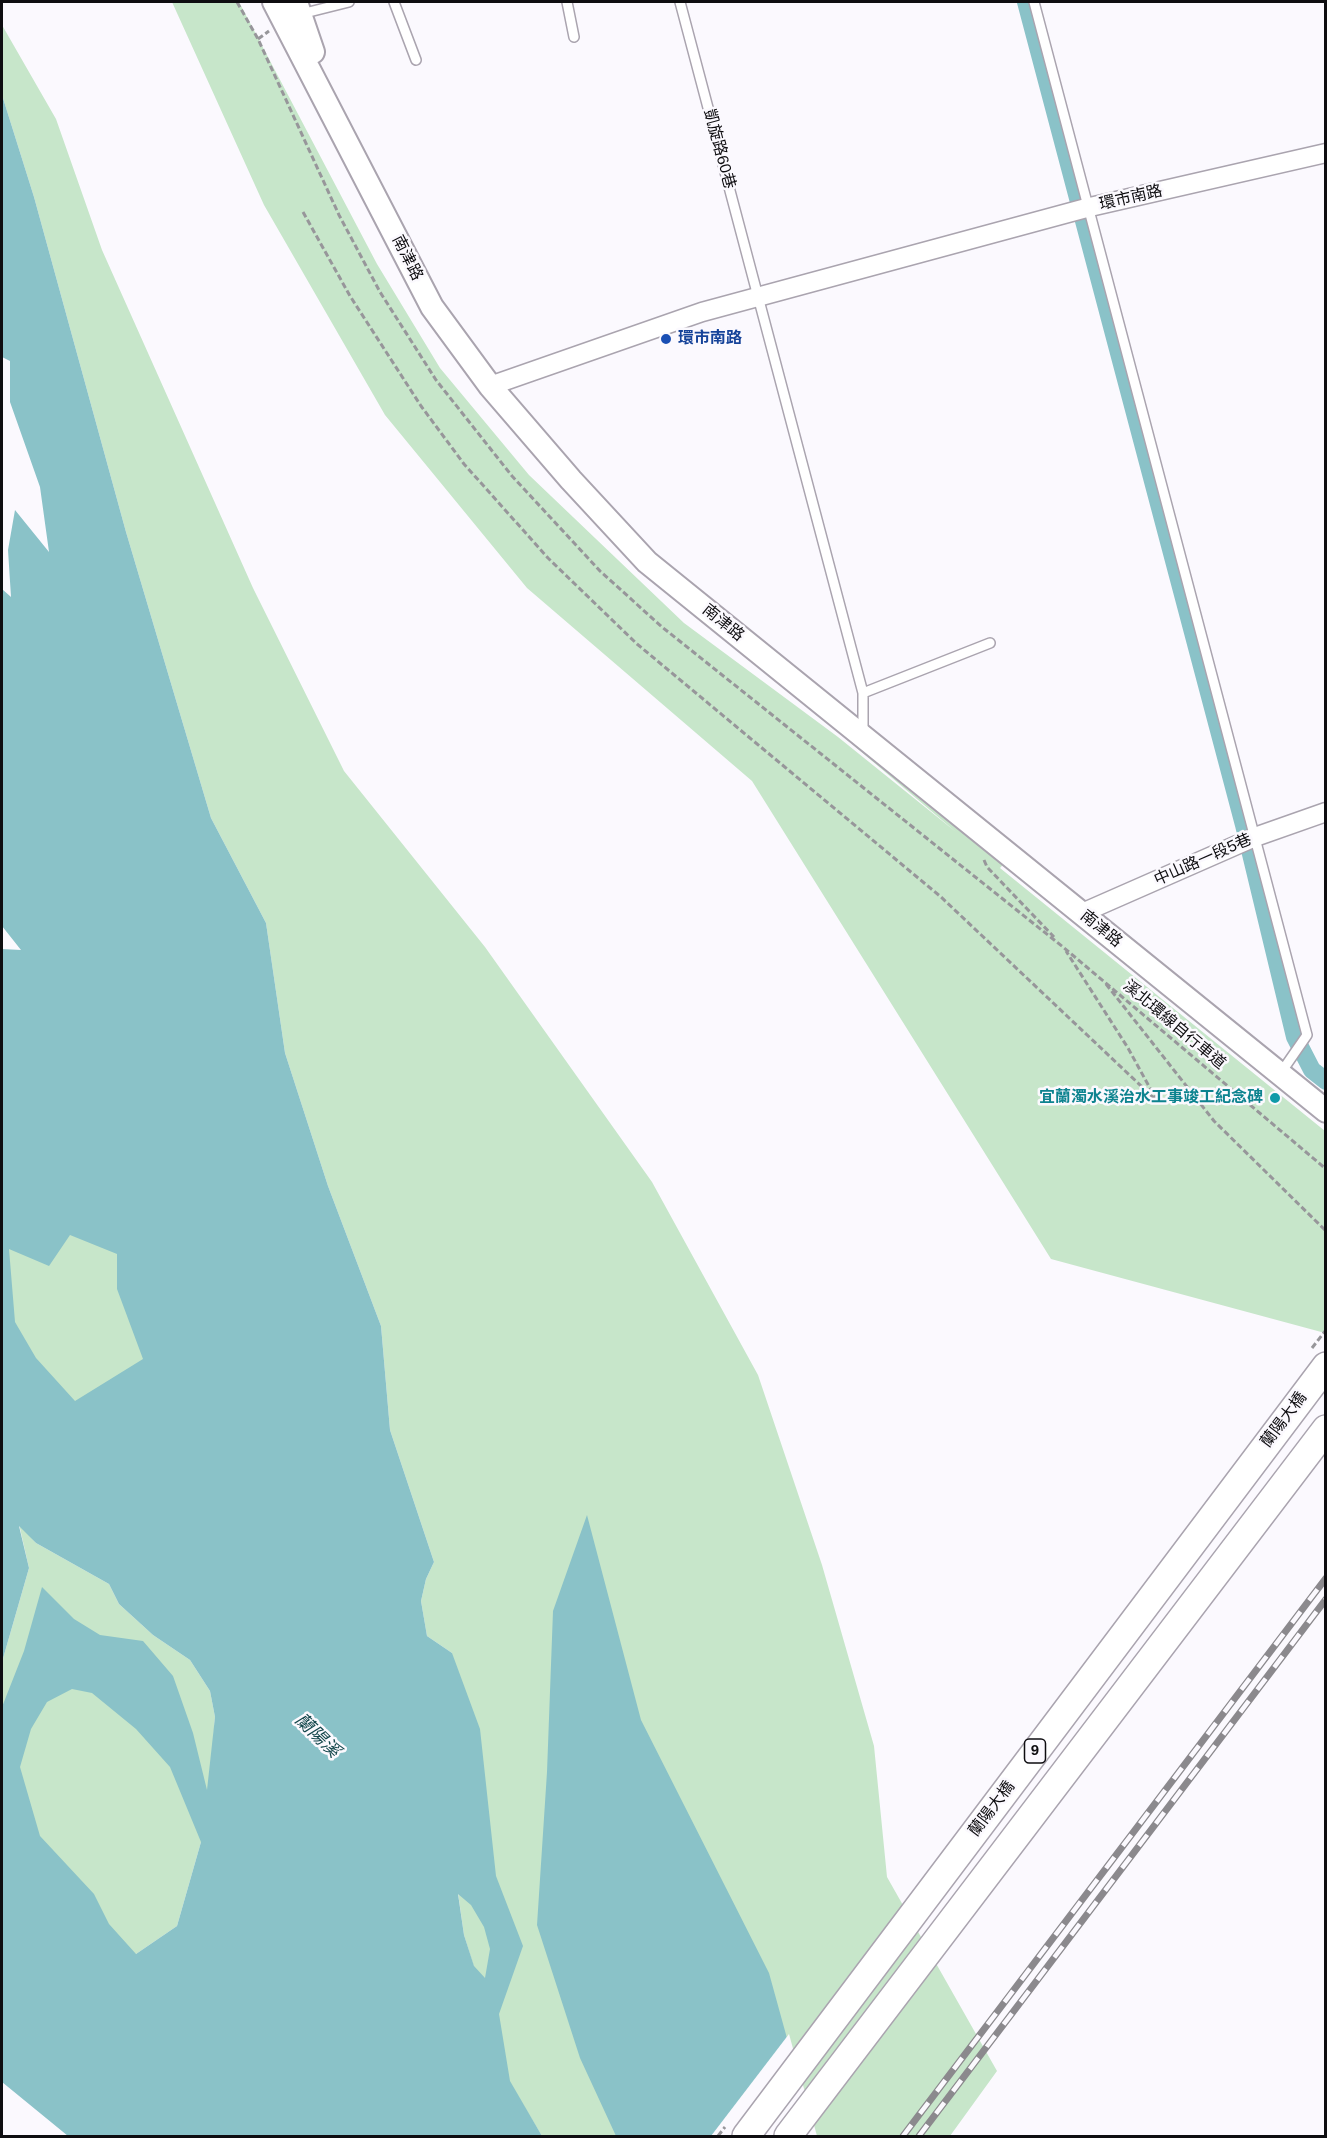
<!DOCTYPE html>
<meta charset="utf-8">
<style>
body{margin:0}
#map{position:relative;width:1327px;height:2138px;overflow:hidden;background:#fbf9fe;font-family:Helvetica,sans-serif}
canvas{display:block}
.frame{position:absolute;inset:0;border:3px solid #0e0d10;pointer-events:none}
</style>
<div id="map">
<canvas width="1327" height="2138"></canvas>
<div class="frame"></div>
</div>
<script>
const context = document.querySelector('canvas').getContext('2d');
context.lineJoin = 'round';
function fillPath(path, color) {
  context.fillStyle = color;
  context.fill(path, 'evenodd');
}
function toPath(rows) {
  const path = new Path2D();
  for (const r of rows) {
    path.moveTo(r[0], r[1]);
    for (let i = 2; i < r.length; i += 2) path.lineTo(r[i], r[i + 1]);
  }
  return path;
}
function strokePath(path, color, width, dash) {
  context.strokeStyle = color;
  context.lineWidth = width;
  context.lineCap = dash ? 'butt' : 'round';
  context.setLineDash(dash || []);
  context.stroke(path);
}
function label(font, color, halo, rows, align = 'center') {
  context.font = font + ' Helvetica,"Noto Sans TC",sans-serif';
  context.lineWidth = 5;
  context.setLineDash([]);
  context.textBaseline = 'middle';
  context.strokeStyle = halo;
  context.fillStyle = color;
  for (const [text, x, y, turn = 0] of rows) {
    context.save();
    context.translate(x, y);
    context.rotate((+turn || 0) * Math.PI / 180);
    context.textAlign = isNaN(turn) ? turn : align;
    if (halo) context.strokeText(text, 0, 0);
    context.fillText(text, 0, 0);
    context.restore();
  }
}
const green = toPath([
 [172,2,239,2,377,264,440,368,529,475,684,623,838,737,956,832,852,744,860,737,1007,860,1000,868,1325,1131,1325,1333,1051,1259,752,781,527,588,385,415,264,205],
 [2,25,56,119,102,250,253,588,344,771,485,947,652,1182,758,1375,822,1565,874,1746,887,1877,997,2071,950,2136,542,2136,510,2083,464,1935,458,1893,452,1653,427,1636,421,1601,426,1579,434,1562,390,1430,381,1326,328,1186,285,1053,266,923,211,818,126,532,34,197,2,95],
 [2,1142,80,1146,233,1520,10,1378],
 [19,1524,36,1543,109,1584,119,1604,153,1635,190,1660,210,1691,215,1717,211,1769,201,1842,177,1926,136,1954,102,1951,34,1843,2,1769,2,1662,29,1568]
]);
const water = toPath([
 [2,95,34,197,126,532,211,818,266,923,285,1053,328,1186,381,1326,390,1430,434,1562,426,1579,421,1601,427,1636,452,1653,480,1729,496,1876,523,1946,499,2014,510,2081,542,2136,68,2136,2,2082,2,1707,24,1651,42,1587,74,1619,100,1635,143,1641,173,1676,193,1733,207,1790,215,1717,210,1691,190,1660,153,1635,119,1604,109,1584,36,1543,19,1526,29,1568,2,1662,2,949,21,950,2,926,2,589,11,597,8,550,15,510,49,552,40,487,10,402,10,361,2,357],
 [70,1235,117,1254,117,1289,143,1359,75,1401,36,1358,15,1322,9,1249,49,1266],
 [72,1689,92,1693,136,1729,170,1767,201,1842,177,1926,136,1954,109,1924,94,1894,40,1836,20,1767,31,1729,47,1702],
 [458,1894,471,1905,484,1927,490,1949,485,1978,474,1966,464,1935],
 [587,1515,641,1720,769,1973,814,2136,616,2136,580,2058,537,1925,547,1772,553,1611]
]);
const pier = toPath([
 [789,2034,817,2136,711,2136]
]);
const canal = toPath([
 [1026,2,1244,825,1295,1037,1312,1070,1326,1081]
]);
const path = toPath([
 [237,2,258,39,339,215,380,292,436,380,512,476,600,571,662,627,1063,947,1326,1169],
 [258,39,269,31],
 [303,212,350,296,421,406,464,464,548,558,637,644,941,897,1157,1101,1128,1048,1066,951],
 [984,860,987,867,1054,937],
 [1106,984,1214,1121,1326,1231],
 [1312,1348,1326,1330],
 [718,2136,725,2127]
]);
const service = toPath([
 [394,2,416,60],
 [567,2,574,37],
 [680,2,863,693,863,734],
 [1034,2,1307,1035,1280,1074],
 [301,14,349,2],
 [863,693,990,643]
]);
const minor = toPath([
 [490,386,702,312,1090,207,1326,153],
 [1082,913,1255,837,1326,812]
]);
const tertiary = toPath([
 [274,2,432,307,490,386,571,480,647,562,1326,1111],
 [296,2,313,52]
]);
const primary = toPath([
 [746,2136,1326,1366],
 [788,2136,1326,1429]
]);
const rail = toPath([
 [903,2136,1326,1578],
 [919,2136,1326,1599]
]);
const markers = [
 [666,339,6,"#1a4fb4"],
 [1275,1098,6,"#0f9aa8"]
];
const shields = [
 [1035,1751,21]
];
const shieldNames = [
 ["9",1035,1751]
];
const streetNames = [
 ["凱旋路60巷",719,149,75],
 ["環市南路",1131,198,-13],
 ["南津路",407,258,63],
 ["南津路",723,623,39],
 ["中山路一段5巷",1203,860,-24],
 ["南津路",1101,929,39],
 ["溪北環線自行車道",1174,1025,40],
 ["蘭陽大橋",1284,1420,-53],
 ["蘭陽大橋",992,1809,-53]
];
const transitNames = [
 ["環市南路",678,339]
];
const cultureNames = [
 ["宜蘭濁水溪治水工事竣工紀念碑",1263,1098]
];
const waterNames = [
 ["蘭陽溪",317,1736,44]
];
fillPath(green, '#c7e6ca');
fillPath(water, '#8ac2c8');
fillPath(pier, '#fbf9fe');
strokePath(canal, '#8ac2c8', 18);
strokePath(service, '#aaa4af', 12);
strokePath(minor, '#aaa4af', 21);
strokePath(tertiary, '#aaa4af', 26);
strokePath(primary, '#aaa4af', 30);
strokePath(path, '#97969a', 3, [6, 3]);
strokePath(service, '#fff', 9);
strokePath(minor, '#fff', 18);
strokePath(tertiary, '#fff', 22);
strokePath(primary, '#fff', 27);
strokePath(rail, '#8b898d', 7);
strokePath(rail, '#fbf9fe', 4.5, [14]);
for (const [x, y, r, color] of markers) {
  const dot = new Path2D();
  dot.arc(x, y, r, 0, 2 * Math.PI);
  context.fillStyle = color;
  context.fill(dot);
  strokePath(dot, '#fbf9fe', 2);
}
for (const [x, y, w] of shields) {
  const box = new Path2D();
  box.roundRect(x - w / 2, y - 12, w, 24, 4.5);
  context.fillStyle = '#fbf9fe';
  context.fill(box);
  strokePath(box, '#0e0d10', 1.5);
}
label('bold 15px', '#0e0d10', null, shieldNames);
label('16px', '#0e0d10', '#fbf9fe', streetNames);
label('bold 16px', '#164399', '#fbf9fe', transitNames, 'left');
label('bold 16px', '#0d838f', '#fbf9fe', cultureNames, 'right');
label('italic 18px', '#13464b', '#fbf9fe', waterNames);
</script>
